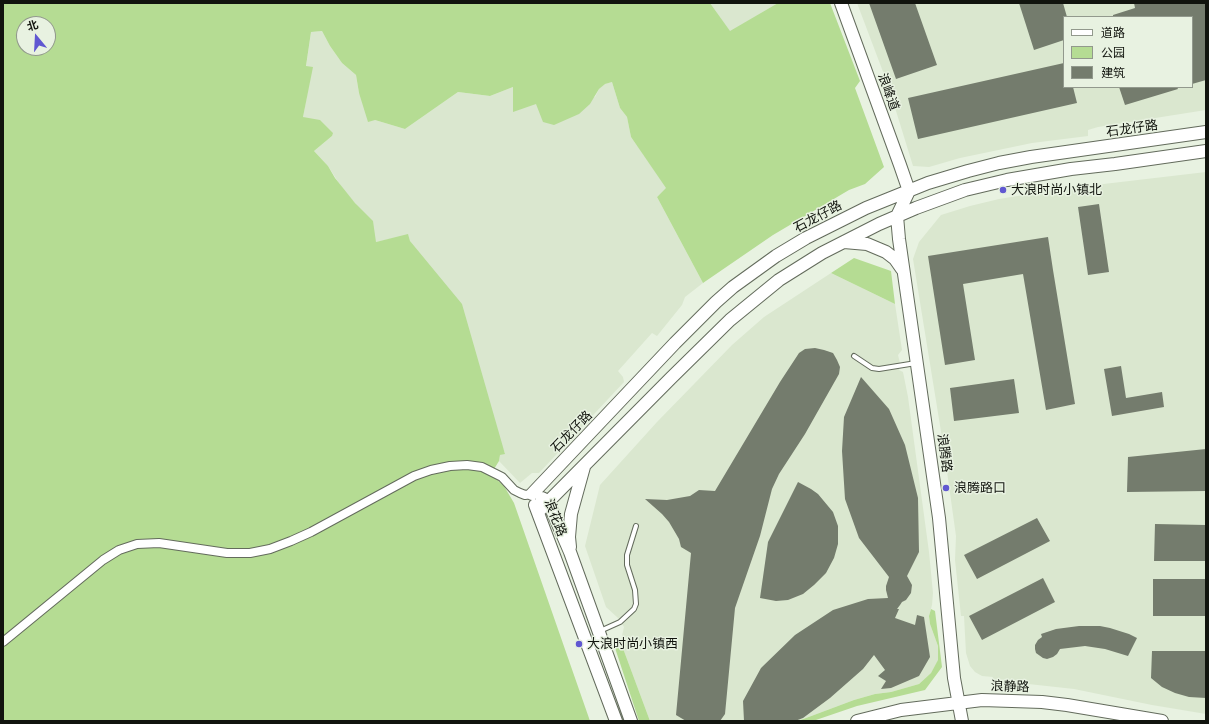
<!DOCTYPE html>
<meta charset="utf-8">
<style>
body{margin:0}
#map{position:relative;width:1209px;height:724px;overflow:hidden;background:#e8f2e1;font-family:Manrope,"Noto Sans SC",sans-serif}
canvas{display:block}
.frame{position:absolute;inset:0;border:4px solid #11140e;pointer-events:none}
.legend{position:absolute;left:1063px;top:16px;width:130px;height:72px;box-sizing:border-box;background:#e8f2e1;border:1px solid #92998d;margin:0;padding:5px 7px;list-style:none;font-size:12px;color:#11140e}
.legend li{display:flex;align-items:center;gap:8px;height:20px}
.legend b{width:20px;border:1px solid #92998d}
.north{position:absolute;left:16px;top:16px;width:40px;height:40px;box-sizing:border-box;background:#e8f2e1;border:1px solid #92998d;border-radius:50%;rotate:342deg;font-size:11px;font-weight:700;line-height:16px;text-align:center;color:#11140e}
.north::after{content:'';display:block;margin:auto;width:14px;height:18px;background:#6058d1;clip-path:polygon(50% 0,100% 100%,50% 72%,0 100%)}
</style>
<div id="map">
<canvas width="1209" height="724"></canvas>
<div class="frame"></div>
<ul class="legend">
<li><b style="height:5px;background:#fff"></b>道路</li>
<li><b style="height:11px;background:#b5dc93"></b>公园</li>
<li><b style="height:11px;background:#747c6d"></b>建筑</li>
</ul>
<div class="north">北</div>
</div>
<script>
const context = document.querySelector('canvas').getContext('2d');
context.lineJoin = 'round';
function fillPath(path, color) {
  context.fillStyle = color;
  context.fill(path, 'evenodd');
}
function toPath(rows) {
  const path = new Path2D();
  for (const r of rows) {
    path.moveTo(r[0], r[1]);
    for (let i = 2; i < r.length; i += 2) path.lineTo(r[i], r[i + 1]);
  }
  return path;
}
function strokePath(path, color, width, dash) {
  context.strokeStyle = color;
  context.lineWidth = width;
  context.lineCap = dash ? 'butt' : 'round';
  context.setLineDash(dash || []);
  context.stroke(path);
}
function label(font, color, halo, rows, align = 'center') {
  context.font = font + ' Manrope,"Noto Sans SC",sans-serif';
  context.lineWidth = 3;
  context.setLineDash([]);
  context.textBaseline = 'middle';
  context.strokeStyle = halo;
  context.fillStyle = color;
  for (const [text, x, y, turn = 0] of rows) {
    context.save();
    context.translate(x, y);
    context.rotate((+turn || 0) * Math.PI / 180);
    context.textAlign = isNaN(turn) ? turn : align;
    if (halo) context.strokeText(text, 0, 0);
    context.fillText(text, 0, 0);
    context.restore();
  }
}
const built = toPath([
 [710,3,778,3,730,32],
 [857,3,1206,3,1206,110,1098,127,1088,130,1088,136,1032,143,960,158,929,167,913,166,888,85],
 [1064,17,1192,17,1192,87,1064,87],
 [322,31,330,46,342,63,356,75,359,93,375,120,405,129,458,92,490,96,513,87,536,104,595,97,599,89,604,84,612,82,620,108,627,117,631,137,667,188,657,197,703,283,685,297,682,305,657,336,652,333,618,371,623,377,624,382,539,473,532,473,520,483,499,461,500,455,505,453,410,241,408,235,376,242,356,204,344,191,328,166,314,151,332,136,303,117,312,68,306,67,311,32],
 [1206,172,1206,714,1152,705,1074,689,992,680,993,677,982,676,975,672,970,666,966,653,964,616,961,616,955,560,956,536,944,450,913,259,919,242,941,215,970,206,999,199,1061,189],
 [831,273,895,304,902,350,898,355,900,363,899,370,903,372,908,397,929,552,933,593,932,605,929,616,930,624,938,646,938,661,931,673,919,684,891,692,875,694,854,700,798,721,650,721,621,643,621,640,624,627,618,618,606,607,585,546,600,485,657,422,732,345,764,317]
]);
const green = toPath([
 [3,3,710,3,730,31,778,3,830,3,860,81,855,88,884,167,865,184,849,190,773,235,703,283,657,197,666,188,631,137,627,117,620,108,612,82,605,84,599,89,590,104,579,114,554,125,543,122,536,104,513,112,513,87,490,96,458,92,405,129,375,120,368,122,359,93,356,75,342,63,330,46,322,31,311,32,306,66,313,67,303,117,320,120,333,133,332,136,314,151,328,166,335,178,355,203,373,221,376,242,408,234,410,241,462,304,505,454,500,455,499,461,491,474,504,486,514,503,590,721,3,721],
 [24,24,48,24,48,48,24,48],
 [854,258,891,271,895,304,831,273],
 [931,609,935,611,942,667,925,690,857,706,813,721,798,721,854,700,875,694,891,692,919,684,931,673,938,660,938,646,930,624,929,616],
 [621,640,621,643,650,721,639,721,617,654,615,648,617,643]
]);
const building = toPath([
 [869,3,915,3,937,65,896,79],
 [1019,3,1063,3,1067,17,1064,17,1064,40,1034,50],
 [1134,3,1206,3,1206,80,1192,84,1192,17,1113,17,1113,15,1135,8],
 [1064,63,1064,87,1073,87,1077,103,918,139,908,98],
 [1119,87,1177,87,1178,89,1125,105],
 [1099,204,1109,272,1088,275,1078,207],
 [1048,237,1053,270,1075,404,1046,410,1023,274,963,284,975,360,945,365,928,256],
 [815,348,824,350,833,353,837,360,840,367,839,374,805,434,779,474,772,489,760,536,735,608,725,714,720,721,686,721,676,715,691,553,681,547,679,539,669,522,662,514,645,499,667,500,690,496,699,490,715,491,780,382,799,353,805,349],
 [1121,366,1126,398,1162,392,1164,407,1112,416,1104,369],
 [861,377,889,409,905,445,918,498,919,552,907,576,912,585,911,593,906,600,902,602,900,605,897,609,899,609,895,618,915,625,917,615,924,617,930,657,919,676,891,688,881,689,886,681,878,676,885,670,874,655,863,669,830,698,803,718,795,721,744,721,743,701,761,668,795,635,833,610,868,599,888,598,886,590,886,586,889,577,859,538,845,499,842,451,844,417],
 [1014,379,1019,413,954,421,950,388],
 [1206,449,1206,491,1127,492,1128,457],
 [798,482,811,489,818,494,833,512,838,526,838,544,834,558,826,573,814,585,803,594,788,600,776,601,760,598,768,542],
 [1037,518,1050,541,977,579,964,555],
 [1155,524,1206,525,1206,561,1154,561],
 [1043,578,1055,602,982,640,969,616],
 [1153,579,1206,579,1206,616,1153,616],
 [1079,626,1100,626,1110,628,1129,634,1137,638,1128,656,1105,649,1085,646,1060,649,1057,654,1053,657,1047,659,1043,658,1036,653,1035,649,1035,645,1038,640,1042,637,1041,634,1056,629],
 [1152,651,1206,651,1206,698,1189,697,1175,693,1162,687,1151,678]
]);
const lane = toPath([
 [854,356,872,368,879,369,916,363],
 [600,631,620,622,634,609,636,604,635,590,627,565,627,555,636,526]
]);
const street = toPath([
 [3,642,103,560,119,550,137,544,159,543,227,553,250,553,270,549,291,541,311,532,414,476,431,470,450,466,467,465,482,467,502,477,514,490,520,493,525,495,532,494]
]);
const secondary = toPath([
 [841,3,900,165,909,191,897,216,899,239,939,518,954,678,962,721],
 [844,242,867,244,886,252,895,259,902,269],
 [532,494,675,343,716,302,733,287,776,256,806,238,866,208,928,183,968,171,999,163,1031,157,1206,132],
 [542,498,548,501,570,552,631,721],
 [535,505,616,721],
 [538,512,671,378,730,320,779,280,822,253,879,224,916,208,965,190,1007,180,1071,169,1115,164,1206,151],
 [570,547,569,537,571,514,584,467],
 [857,721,901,710,982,700,1042,702,1067,705,1162,721]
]);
const markers = [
 [1003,190,4,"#6058d1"],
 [946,488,4,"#6058d1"],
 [579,644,4,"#6058d1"]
];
const streetNames = [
 ["浪峰道",888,92,70],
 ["石龙仔路",1132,129,-8],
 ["石龙仔路",818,217,-28],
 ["石龙仔路",572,432,-46],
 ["浪腾路",944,453,82],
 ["浪花路",555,518,69],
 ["浪静路",1010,687,2]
];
const poiNames = [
 ["大浪时尚小镇北",1011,190],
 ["浪腾路口",954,488],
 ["大浪时尚小镇西",587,644]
];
fillPath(built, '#dae7cf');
fillPath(green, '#b5dc93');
fillPath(building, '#747c6d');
strokePath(lane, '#636b5c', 6);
strokePath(street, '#636b5c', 10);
strokePath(secondary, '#636b5c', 14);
strokePath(lane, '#fff', 4);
strokePath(street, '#fff', 8);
strokePath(secondary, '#fff', 12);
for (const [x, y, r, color] of markers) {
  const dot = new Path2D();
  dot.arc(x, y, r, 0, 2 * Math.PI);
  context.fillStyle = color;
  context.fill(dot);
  strokePath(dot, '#e8f2e1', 1.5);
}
label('13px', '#11140e', '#e8f2e1', streetNames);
label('13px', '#11140e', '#e8f2e1', poiNames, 'left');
</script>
